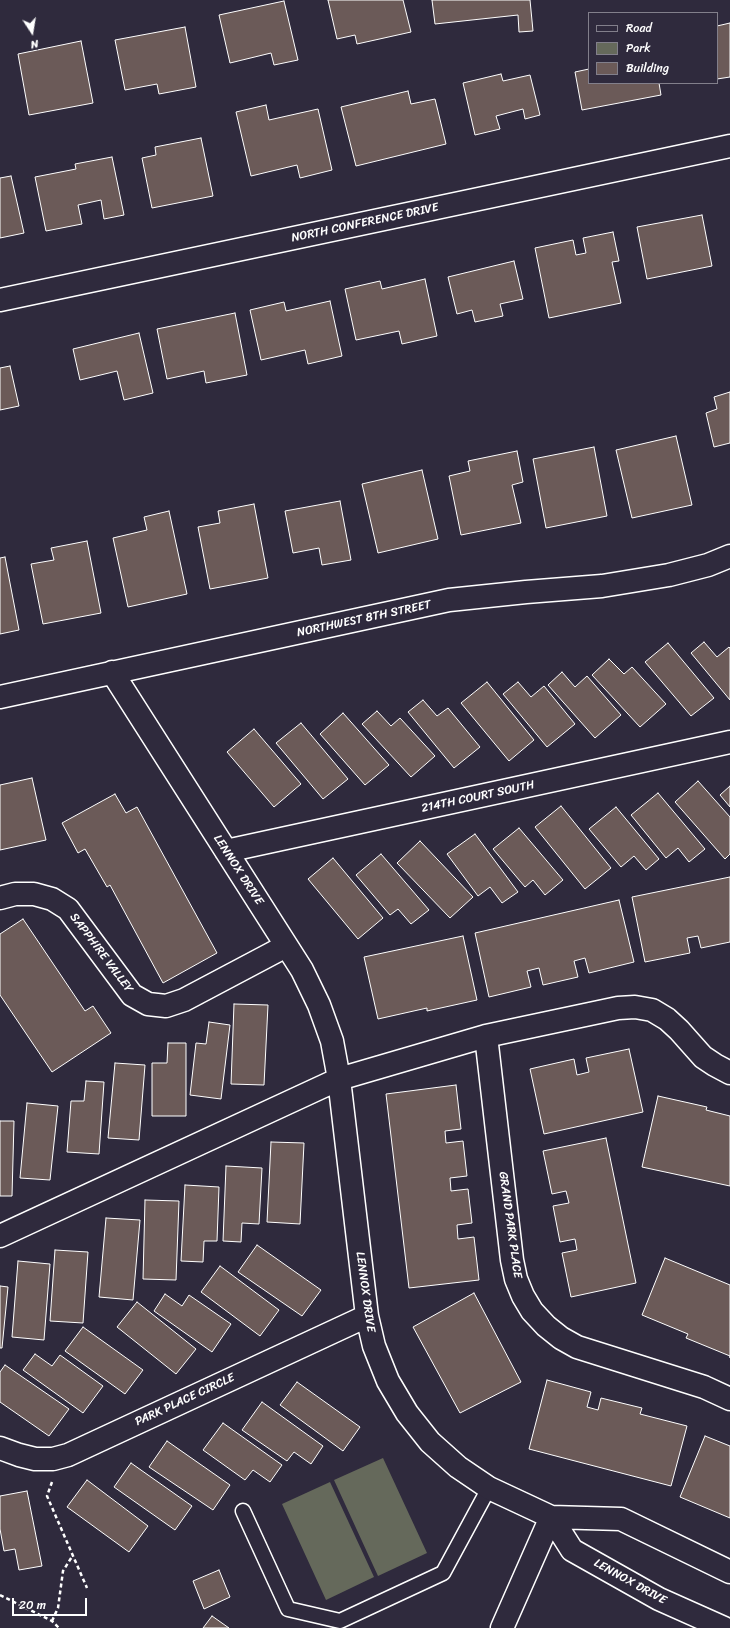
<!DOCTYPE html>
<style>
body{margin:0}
#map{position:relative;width:730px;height:1628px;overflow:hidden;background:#2f2a3d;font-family:Sriracha,sans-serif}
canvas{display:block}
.legend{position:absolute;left:588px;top:12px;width:130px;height:72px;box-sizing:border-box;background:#2f2a3d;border:1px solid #827f8b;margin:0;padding:5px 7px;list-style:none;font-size:12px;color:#fff}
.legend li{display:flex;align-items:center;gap:8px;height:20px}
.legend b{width:20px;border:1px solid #827f8b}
.north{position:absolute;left:12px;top:12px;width:40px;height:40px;-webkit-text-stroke:3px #2f2a3d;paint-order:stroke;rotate:168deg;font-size:11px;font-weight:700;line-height:16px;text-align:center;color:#fff}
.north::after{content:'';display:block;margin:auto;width:14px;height:18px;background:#fff;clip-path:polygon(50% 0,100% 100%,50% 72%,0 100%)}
.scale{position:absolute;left:12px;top:1598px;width:75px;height:18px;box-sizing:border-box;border:2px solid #fff;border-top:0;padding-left:5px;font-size:12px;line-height:14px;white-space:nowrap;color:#fff;-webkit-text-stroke:3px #2f2a3d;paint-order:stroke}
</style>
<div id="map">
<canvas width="730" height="1628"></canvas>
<ul class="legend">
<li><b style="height:5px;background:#2f2a3d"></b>Road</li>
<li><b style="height:11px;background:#65695b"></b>Park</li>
<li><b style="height:11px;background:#6b5a58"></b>Building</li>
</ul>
<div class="north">N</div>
<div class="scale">20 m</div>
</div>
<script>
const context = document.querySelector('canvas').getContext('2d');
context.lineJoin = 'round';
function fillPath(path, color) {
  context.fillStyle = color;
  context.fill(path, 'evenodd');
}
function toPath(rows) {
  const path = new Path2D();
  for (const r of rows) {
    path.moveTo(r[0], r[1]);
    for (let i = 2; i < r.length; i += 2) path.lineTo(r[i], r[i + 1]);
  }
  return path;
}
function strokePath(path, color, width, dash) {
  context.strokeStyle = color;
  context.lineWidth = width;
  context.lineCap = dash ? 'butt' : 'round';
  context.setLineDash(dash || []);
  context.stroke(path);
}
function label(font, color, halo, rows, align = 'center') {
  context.font = font + ' Sriracha,sans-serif';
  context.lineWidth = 3.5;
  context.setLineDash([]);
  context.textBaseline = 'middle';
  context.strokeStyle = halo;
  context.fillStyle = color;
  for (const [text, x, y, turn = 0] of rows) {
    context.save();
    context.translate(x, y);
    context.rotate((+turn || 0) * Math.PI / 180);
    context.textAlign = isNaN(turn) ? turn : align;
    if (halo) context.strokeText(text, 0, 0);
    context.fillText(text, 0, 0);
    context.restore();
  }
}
const green = toPath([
 [383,1458,427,1553,378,1576,334,1480],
 [330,1482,374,1577,326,1600,282,1504]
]);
const building = toPath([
 [328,0,403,0,411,32,357,44,355,35,337,39,328,0],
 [432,0,530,0,533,31,519,32,518,15,435,24,432,0],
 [284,1,298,60,274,65,271,53,230,63,219,15,284,1],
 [730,23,730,77,717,79,717,26,730,23],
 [185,27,196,87,159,94,157,84,125,90,115,40,185,27],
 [81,41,93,103,29,115,18,54,81,41],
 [589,69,589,83,659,83,661,95,582,110,575,72,589,69],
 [501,74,503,81,530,75,540,115,525,119,523,109,496,116,500,129,475,135,463,83,501,74],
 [408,91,411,104,435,99,446,144,356,166,341,107,408,91],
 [266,105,269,120,318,109,332,170,300,178,297,165,251,176,236,112,266,105],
 [201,138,213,196,152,208,142,158,156,155,155,147,201,138],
 [112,157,124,215,104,219,101,200,78,205,82,224,46,231,35,177,76,169,75,164,112,157],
 [11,176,24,233,0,238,0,178,11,176],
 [702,215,712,266,647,279,637,227,702,215],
 [613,232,619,261,612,262,621,303,549,318,535,248,573,240,576,255,586,253,583,238,613,232],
 [514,261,523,299,500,304,503,316,475,322,472,310,457,314,448,277,514,261],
 [425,279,437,336,402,344,399,331,356,340,345,289,380,281,382,289,425,279],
 [330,301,342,356,308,364,305,350,261,360,250,310,284,302,286,311,330,301],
 [235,313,247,375,206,383,204,371,167,379,157,329,235,313],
 [139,333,153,393,124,400,117,371,80,380,73,349,139,333],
 [10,366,19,406,0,410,0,368,10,366],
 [730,392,730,443,714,447,706,413,717,409,714,397,730,392],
 [676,436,692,505,632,518,616,450,676,436],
 [594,447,607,516,546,528,533,459,594,447],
 [517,451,523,482,512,485,521,523,461,535,449,476,470,471,468,461,517,451],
 [422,470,438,539,378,553,362,484,422,470],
 [340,501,351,560,322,565,319,548,293,553,285,511,340,501],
 [254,504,268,578,210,589,198,527,220,523,218,511,254,504],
 [169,511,187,594,128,607,113,538,147,530,144,517,169,511],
 [87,541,101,613,43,624,31,564,54,560,51,548,87,541],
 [5,557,19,630,0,634,0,558,5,557],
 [704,642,717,657,729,647,730,648,730,700,691,653,704,642],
 [668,643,714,698,691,716,645,662,668,643],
 [609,659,624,674,632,667,666,704,640,727,592,675,609,659],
 [562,672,575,687,587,676,621,715,595,738,548,685,562,672],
 [487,682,534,740,509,761,461,703,487,682],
 [518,682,531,697,544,686,575,724,547,747,503,694,518,682],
 [423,700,437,716,448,708,480,747,454,768,408,712,423,700],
 [377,711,391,726,400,718,435,756,411,777,362,724,377,711],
 [343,713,389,765,365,785,320,734,343,713],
 [301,723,348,779,323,799,276,743,301,723],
 [254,729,301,784,274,807,227,752,254,729],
 [32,778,46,840,0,850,0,785,32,778],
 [698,781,730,817,730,854,725,859,675,802,698,781],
 [730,786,730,807,720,795,730,786],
 [658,793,705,849,689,862,678,848,666,858,631,815,658,793],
 [115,794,126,813,137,807,217,953,163,983,110,885,107,887,85,849,78,853,62,823,115,794],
 [561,806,611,868,585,889,535,827,561,806],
 [616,807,659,859,646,870,634,856,621,867,589,829,616,807],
 [519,828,563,880,545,895,533,880,525,887,493,849,519,828],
 [475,834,518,892,502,903,490,887,478,896,447,854,475,834],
 [420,841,473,897,450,918,397,863,420,841],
 [381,854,429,910,411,924,398,909,390,915,356,875,381,854],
 [333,858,383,918,358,939,308,879,333,858],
 [730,877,730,942,701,948,698,936,687,938,690,953,645,962,632,897,730,877],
 [619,900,634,962,589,973,585,958,574,961,578,977,543,985,539,968,527,971,531,987,489,997,475,933,619,900],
 [23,919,85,1011,93,1006,111,1033,52,1072,0,995,0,934,23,919],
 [463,936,477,1000,427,1011,427,1008,378,1019,364,957,463,936],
 [234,1004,268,1005,264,1085,231,1084,234,1004],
 [209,1022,230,1025,221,1099,190,1095,196,1043,206,1044,209,1022],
 [168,1043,186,1043,186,1116,152,1116,152,1063,167,1063,168,1043],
 [629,1049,643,1112,544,1134,530,1069,574,1059,577,1075,589,1072,586,1058,629,1049],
 [115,1063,145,1065,139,1140,108,1138,115,1063],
 [86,1081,104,1082,99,1154,67,1152,71,1101,84,1101,86,1081],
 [456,1085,461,1129,445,1131,446,1143,463,1141,467,1176,450,1178,451,1191,468,1189,472,1223,457,1225,458,1239,474,1237,479,1280,409,1288,386,1094,456,1085],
 [658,1096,707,1107,706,1110,730,1116,730,1186,642,1167,658,1096],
 [27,1103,58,1106,50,1180,20,1178,27,1103],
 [0,1121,14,1121,12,1196,0,1196,0,1121],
 [606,1138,636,1283,571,1297,562,1253,577,1250,575,1239,560,1242,553,1206,569,1203,566,1191,552,1194,543,1151,606,1138],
 [271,1142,304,1143,300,1224,267,1222,271,1142],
 [226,1166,262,1168,259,1224,242,1223,241,1242,223,1241,226,1166],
 [185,1185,219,1187,217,1241,204,1241,203,1262,181,1261,185,1185],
 [145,1200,179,1201,176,1280,143,1279,145,1200],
 [106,1218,140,1220,133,1300,99,1297,106,1218],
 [257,1245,321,1290,302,1316,238,1272,257,1245],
 [55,1250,88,1252,83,1323,50,1321,55,1250],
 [665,1258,730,1285,730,1358,730,1356,686,1338,688,1334,642,1315,665,1258],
 [18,1261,50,1264,44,1340,12,1337,18,1261],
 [220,1266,279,1310,260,1336,201,1292,220,1266],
 [0,1286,8,1287,2,1348,0,1348,0,1286],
 [474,1293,521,1382,460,1413,413,1327,474,1293],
 [165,1294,182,1306,189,1295,231,1324,212,1352,154,1311,165,1294],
 [137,1302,196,1349,176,1374,117,1327,137,1302],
 [83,1327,143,1370,125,1394,65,1351,83,1327],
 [35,1354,52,1366,60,1355,103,1386,83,1413,23,1370,35,1354],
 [5,1365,69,1409,49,1436,0,1402,0,1372,5,1365],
 [547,1380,591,1392,587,1407,598,1410,601,1398,642,1408,640,1414,687,1426,671,1486,529,1449,547,1380],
 [297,1382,360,1427,343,1451,280,1405,297,1382],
 [262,1402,323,1446,311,1464,294,1452,287,1461,242,1430,262,1402],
 [223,1423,282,1465,270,1482,253,1470,245,1480,203,1450,223,1423],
 [705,1436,730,1446,730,1518,680,1497,705,1436],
 [167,1441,230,1485,213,1510,149,1467,167,1441],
 [131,1463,192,1506,175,1530,114,1487,131,1463],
 [87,1480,148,1526,129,1552,67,1507,87,1480],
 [27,1491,42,1566,19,1570,15,1549,4,1551,0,1529,0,1496,27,1491],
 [219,1570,230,1597,204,1609,193,1581,219,1570],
 [212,1616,229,1628,203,1628,212,1616]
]);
const path = toPath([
 [52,1482,47,1496,87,1588],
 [0,1595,52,1621,59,1628],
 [52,1621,58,1608,63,1571,73,1555]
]);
const lane = toPath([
 [243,1511,288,1609,340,1621,443,1573,489,1488]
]);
const street = toPath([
 [0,300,730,146],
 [112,672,302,970,319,1005,332,1041,339,1079,367,1316,374,1346,388,1381,407,1413,430,1442,458,1467,489,1488,551,1517,621,1519,730,1572],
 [0,697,449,600,526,592,602,586,669,575,708,565,730,556],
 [226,851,730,742],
 [0,898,15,894,34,894,52,899,68,909,132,995,148,1004,166,1006,184,1000,286,946],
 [486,1036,512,1260,516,1279,523,1296,532,1311,546,1326,561,1338,577,1347,704,1387,730,1399],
 [0,1236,339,1079,486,1036,618,1008,635,1007,652,1010,667,1019,679,1030,703,1057,715,1065,730,1073],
 [0,1448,19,1455,35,1459,53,1459,68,1455,367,1316],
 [551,1517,572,1550,659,1599,724,1628],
 [502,1628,551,1517]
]);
const streetNames = [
 ["NORTH CONFERENCE DRIVE",365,223,-12],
 ["NORTHWEST 8TH STREET",364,619,-12],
 ["214TH COURT SOUTH",478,797,-12],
 ["LENNOX DRIVE",238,870,57],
 ["SAPPHIRE VALLEY",101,953,53],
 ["GRAND PARK PLACE",510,1225,82],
 ["LENNOX DRIVE",365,1292,82],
 ["PARK PLACE CIRCLE",185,1400,-25],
 ["LENNOX DRIVE",630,1582,29]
];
fillPath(green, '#65695b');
fillPath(building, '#6b5a58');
strokePath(building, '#fff', 1);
strokePath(lane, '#fff', 17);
strokePath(street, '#fff', 25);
strokePath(path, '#fff', 2.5, [4, 3]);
strokePath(lane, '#2f2a3d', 14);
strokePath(street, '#2f2a3d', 22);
label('12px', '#fff', '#2f2a3d', streetNames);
</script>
